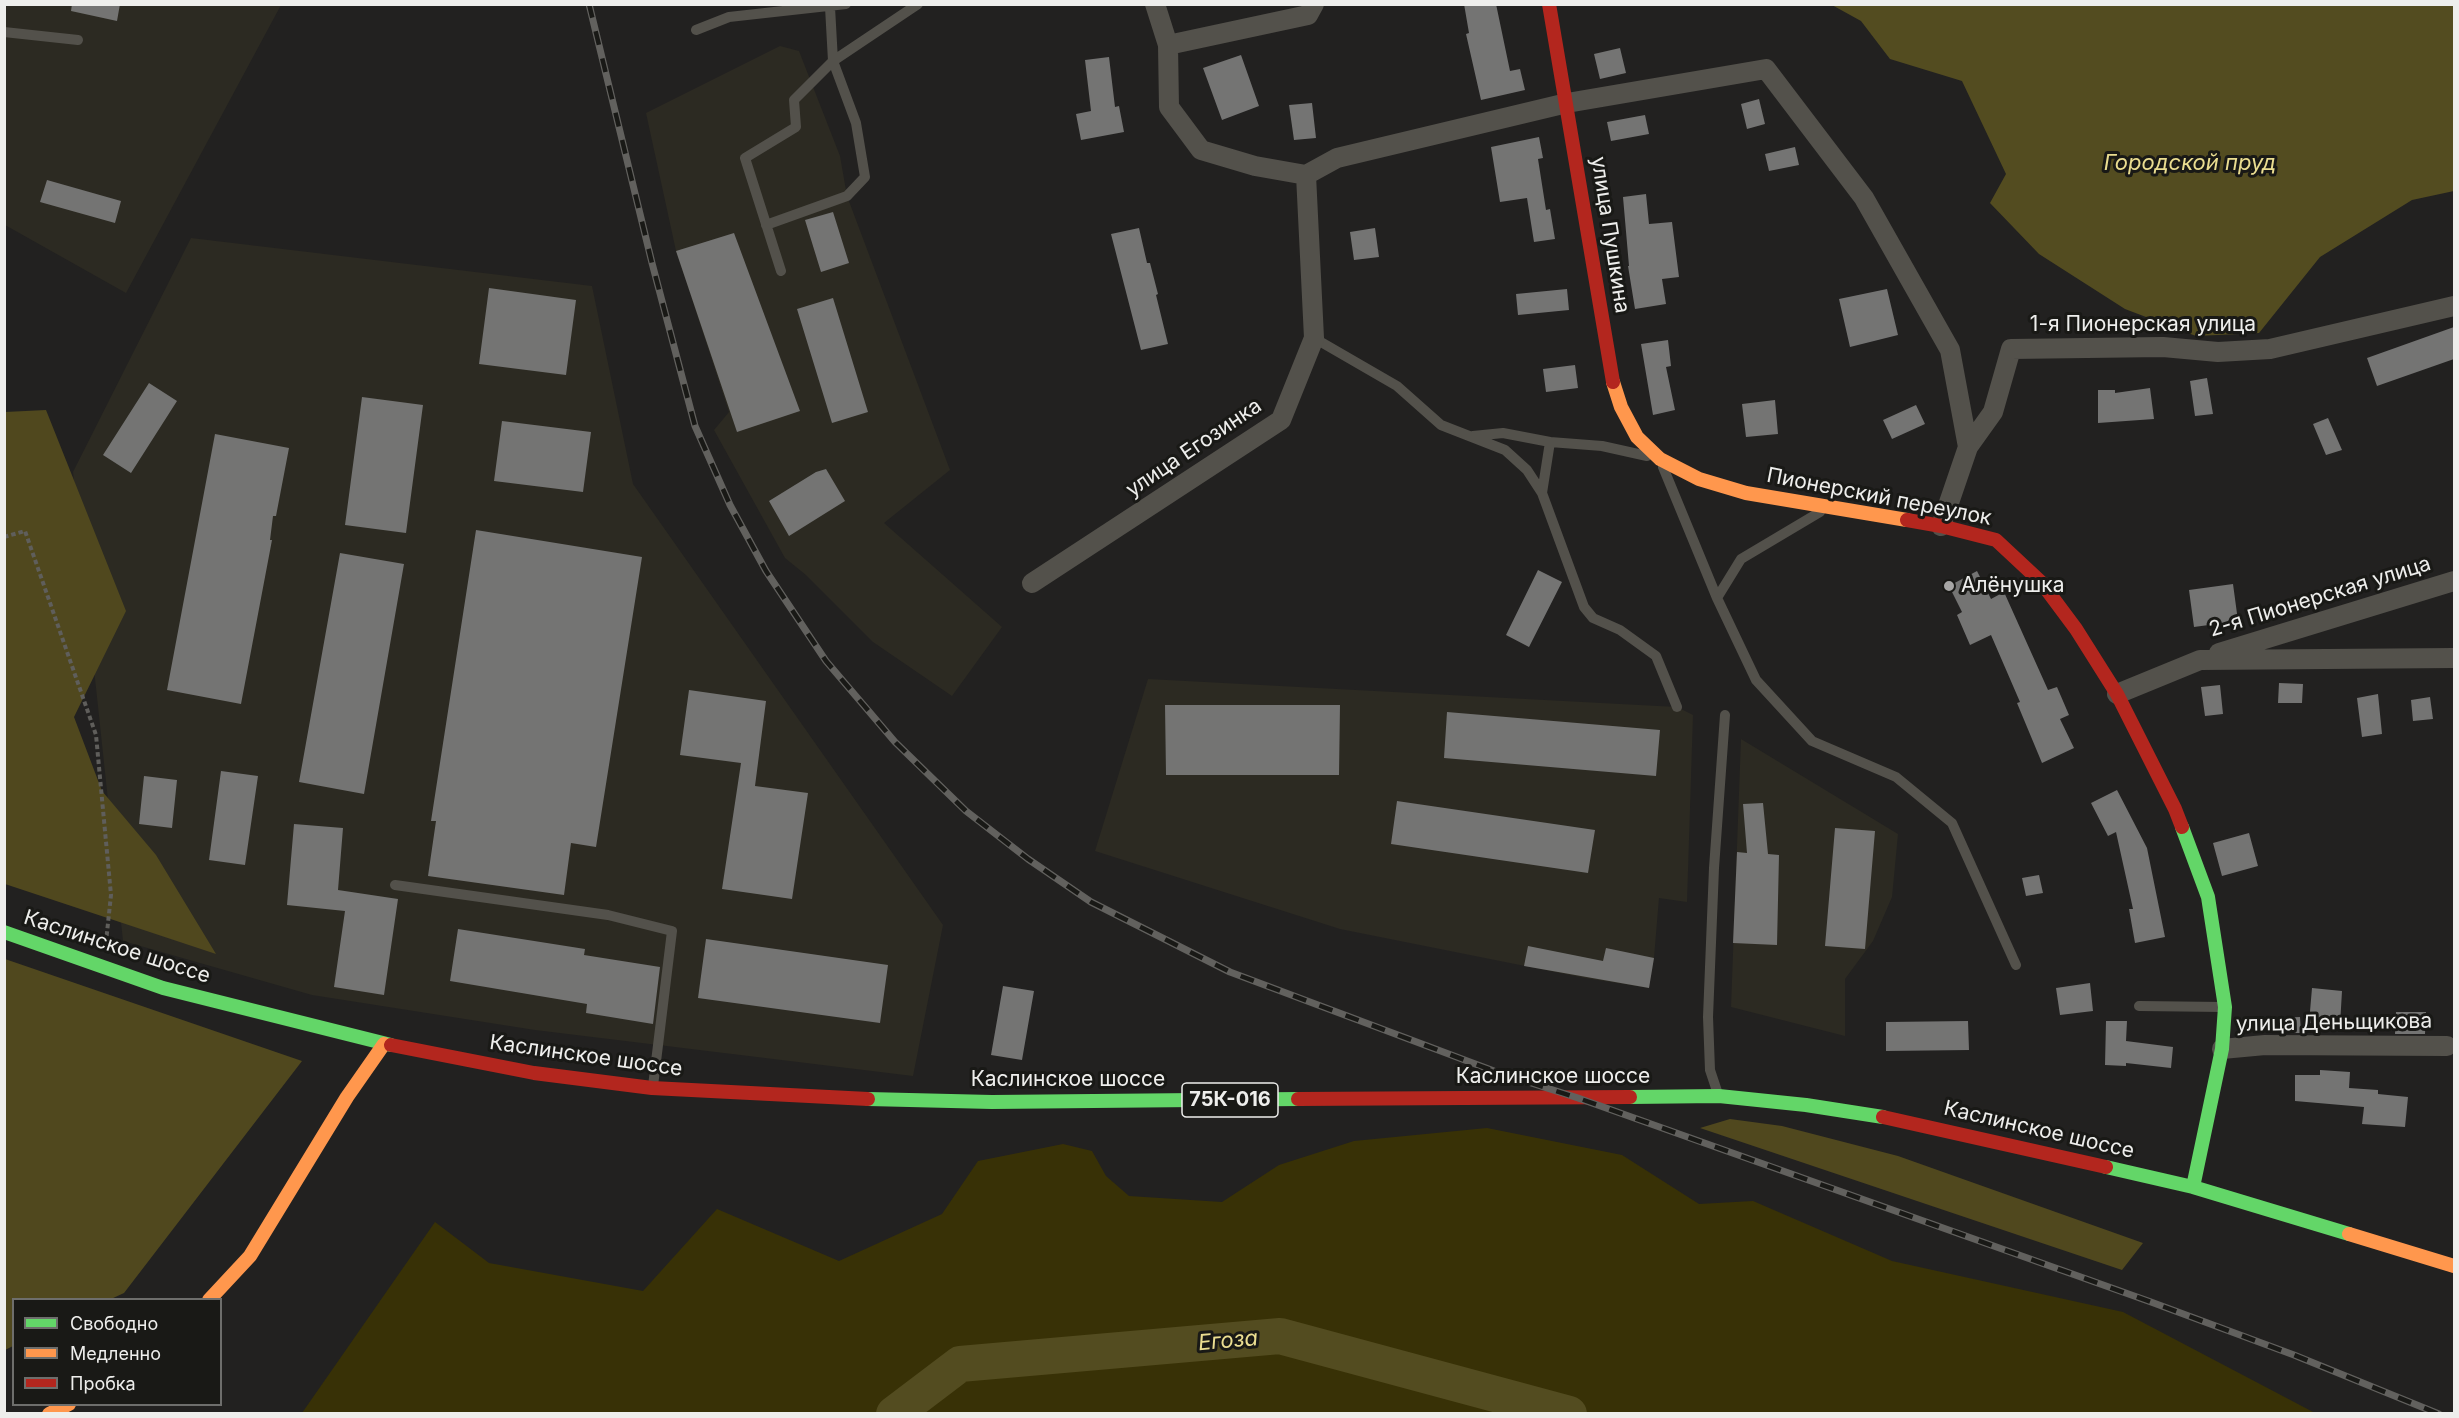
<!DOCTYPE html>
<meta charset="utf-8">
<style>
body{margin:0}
#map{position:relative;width:2459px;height:1418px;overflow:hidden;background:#222120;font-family:Inter,sans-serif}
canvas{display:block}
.frame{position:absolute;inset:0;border:6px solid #eeeeec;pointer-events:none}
.legend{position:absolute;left:12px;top:1298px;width:210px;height:108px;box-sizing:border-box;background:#191916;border:2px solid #6e6e6c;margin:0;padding:8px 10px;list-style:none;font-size:18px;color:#eeeeec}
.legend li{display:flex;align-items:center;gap:12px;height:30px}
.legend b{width:30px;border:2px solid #6e6e6c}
</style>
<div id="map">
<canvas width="2459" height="1418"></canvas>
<div class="frame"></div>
<ul class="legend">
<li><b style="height:8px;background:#63d668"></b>Свободно</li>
<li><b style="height:8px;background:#ff974d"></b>Медленно</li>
<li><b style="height:8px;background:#b3261e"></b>Пробка</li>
</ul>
</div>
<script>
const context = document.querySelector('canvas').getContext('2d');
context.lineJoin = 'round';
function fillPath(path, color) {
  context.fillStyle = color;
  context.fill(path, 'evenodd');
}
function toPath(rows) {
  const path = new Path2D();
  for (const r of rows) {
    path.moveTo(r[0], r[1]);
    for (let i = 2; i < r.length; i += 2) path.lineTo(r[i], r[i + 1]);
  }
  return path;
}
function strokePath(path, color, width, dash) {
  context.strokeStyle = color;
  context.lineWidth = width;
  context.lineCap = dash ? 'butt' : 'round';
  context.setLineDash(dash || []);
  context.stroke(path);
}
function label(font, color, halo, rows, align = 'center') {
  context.font = font + ' Inter,sans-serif';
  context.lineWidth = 6;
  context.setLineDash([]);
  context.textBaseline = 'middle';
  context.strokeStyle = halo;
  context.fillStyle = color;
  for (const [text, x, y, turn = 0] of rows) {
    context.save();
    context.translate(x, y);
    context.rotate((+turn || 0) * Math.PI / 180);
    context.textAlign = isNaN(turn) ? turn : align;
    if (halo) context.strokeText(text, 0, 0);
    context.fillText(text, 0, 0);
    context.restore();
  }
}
const built = toPath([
 [5,5,281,5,126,293,5,225],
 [780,46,799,51,840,156,847,196,950,470,884,523,1002,627,952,696,873,642,806,575,785,558,714,430,729,412,676,251,646,113],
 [191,238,592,286,633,484,943,925,913,1076,535,1030,312,995,123,941,73,472],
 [1148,679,1677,707,1693,715,1687,902,1659,898,1654,958,1649,988,1585,978,1340,929,1095,851],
 [1741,739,1898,834,1892,897,1873,941,1845,979,1845,1036,1731,1007]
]);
const green = toPath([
 [1487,1128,1622,1155,1699,1204,1753,1201,1892,1261,2123,1312,2315,1413,302,1413,435,1222,489,1263,643,1291,717,1209,839,1261,942,1214,978,1161,1063,1144,1092,1151,1106,1176,1129,1196,1222,1202,1279,1165,1354,1141]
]);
const forest = toPath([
 [46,410,126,611,74,717,102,791,156,855,216,954,5,884,5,412],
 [5,959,302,1061,124,1293,111,1299,14,1300,13,1346,5,1350],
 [1730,1119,1782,1126,1898,1156,2143,1243,2122,1270,1700,1128]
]);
const water = toPath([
 [1832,5,2454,5,2454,191,2412,200,2320,257,2259,333,2196,336,2125,309,2039,254,1990,203,2006,174,1962,81,1890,59,1861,21]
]);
const river = toPath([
 [894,1414,960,1364,1280,1336,1569,1414]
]);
const building = toPath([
 [72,4,120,4,117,21,71,11],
 [1464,4,1496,4,1510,71,1520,69,1525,90,1481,100,1466,34,1469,33],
 [1620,48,1626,73,1600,79,1594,54],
 [1241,55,1259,106,1222,120,1203,68],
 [1109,57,1115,107,1119,106,1124,132,1081,140,1076,114,1091,111,1085,60],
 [1759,99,1765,124,1747,129,1741,104],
 [1312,103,1316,138,1294,140,1289,105],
 [1645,115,1649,134,1611,141,1607,122],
 [1539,137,1543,158,1538,159,1546,210,1550,209,1555,239,1534,242,1527,198,1500,202,1491,147],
 [1795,147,1799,165,1769,171,1765,154],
 [47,180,121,201,115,223,40,202],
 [1646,194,1649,224,1672,222,1679,277,1662,279,1666,304,1635,309,1628,266,1629,266,1623,197],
 [833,212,849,263,821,272,805,220],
 [1139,228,1147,263,1150,263,1158,294,1156,295,1168,344,1141,350,1111,234],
 [1375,228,1379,257,1354,260,1350,232],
 [734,233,800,411,737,432,676,251],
 [489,288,576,300,566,375,479,364],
 [1567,289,1569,310,1518,315,1516,294],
 [1887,289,1898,335,1850,347,1839,299],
 [833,298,868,412,832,423,797,309],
 [2454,327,2454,359,2377,386,2367,358],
 [1668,340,1671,366,1666,367,1675,410,1653,415,1641,344],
 [1575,365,1578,388,1546,392,1543,369],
 [2207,378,2213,414,2195,416,2190,381],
 [149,383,177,401,131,473,103,455],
 [2150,388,2154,419,2098,423,2098,390,2115,390,2115,393],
 [362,397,423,405,406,533,345,525],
 [1775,400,1778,434,1746,437,1742,404],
 [1916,405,1925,424,1892,439,1883,420],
 [2328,418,2342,450,2326,455,2313,424],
 [502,421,591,432,583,492,494,481],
 [215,434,289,448,276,516,273,516,270,540,272,540,241,704,167,690],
 [826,469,845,501,789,536,769,501,816,472],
 [476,530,642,557,596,847,571,843,564,895,428,876,436,821,431,821],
 [340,553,404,564,364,794,299,782],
 [1538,570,1562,582,1529,647,1506,635],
 [1977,571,1991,599,2004,592,2048,690,2057,687,2069,715,2060,719,2074,748,2042,763,2017,703,2020,702,1991,635,1970,645,1957,615,1962,612,1949,586],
 [2233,584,2238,621,2194,627,2189,590],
 [2279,683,2303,684,2302,703,2278,703],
 [2220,685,2223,714,2205,716,2201,687],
 [689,690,766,701,755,786,808,793,792,899,722,889,741,763,680,755],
 [2378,694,2382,734,2362,737,2357,698],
 [2430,697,2433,719,2413,721,2411,700],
 [1165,705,1340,705,1339,775,1166,775],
 [1447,712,1660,730,1656,776,1444,758],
 [221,771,258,776,245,865,209,860],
 [144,776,177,780,172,828,139,824],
 [2117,790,2147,848,2165,937,2135,943,2129,909,2133,909,2116,832,2108,836,2091,803],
 [1397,801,1595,830,1588,873,1391,844],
 [1763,803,1768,854,1779,855,1777,945,1733,943,1737,852,1747,853,1743,804],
 [294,824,343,828,338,890,398,899,384,995,334,987,345,911,287,905],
 [1835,828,1875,831,1865,949,1825,946],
 [2249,833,2258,866,2222,876,2213,843],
 [2039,875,2043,893,2026,896,2022,878],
 [458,929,585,949,584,955,660,967,653,1024,586,1013,587,1004,450,981],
 [706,939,888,965,880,1023,698,998],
 [1528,946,1603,961,1606,948,1654,958,1649,988,1524,966],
 [2090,983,2093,1011,2060,1015,2056,988],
 [1003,986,1034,991,1022,1060,991,1055],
 [2312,988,2342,991,2340,1025,2309,1023],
 [2396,1012,2426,1012,2425,1034,2395,1034],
 [2300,1017,2301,1033,2280,1033,2279,1018],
 [1968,1021,1969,1050,1886,1051,1886,1022],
 [2106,1021,2127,1021,2126,1041,2173,1047,2171,1068,2126,1063,2126,1066,2105,1065],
 [2320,1070,2350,1072,2349,1088,2378,1090,2378,1094,2408,1097,2405,1127,2362,1124,2364,1107,2295,1101,2295,1075,2320,1075]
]);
const path = toPath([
 [4,537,25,531,96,735,111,895,106,942]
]);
const lane = toPath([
 [696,30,729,17,846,4],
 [4,32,78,40],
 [766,225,847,196,865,177,856,123,833,61,830,7],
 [781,271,745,158,796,127,794,100,833,61,918,4],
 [1314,338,1397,386,1441,425,1505,450,1527,470,1542,493,1584,607,1593,618,1620,630,1656,656,1677,707],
 [1473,436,1503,433,1550,442],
 [1663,467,1717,598,1756,680,1812,741,1896,777,1952,823,2016,965],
 [1542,493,1550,442,1602,446,1647,456],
 [1717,598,1741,559,1820,512],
 [395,885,608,915,672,931,653,1086],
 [2139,1006,2223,1007],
 [1718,1094,1710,1070,1708,1017,1714,868,1725,715]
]);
const street = toPath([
 [1168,45,1308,15,1314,4],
 [1306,175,1337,158,1567,103,1766,69,1864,198,1950,350,1968,447,1993,412,2011,349,2163,347,2218,352,2270,349,2454,306],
 [1941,526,1968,447],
 [1032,583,1281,420,1314,338,1306,175,1255,166,1201,150,1169,107,1168,45,1155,4],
 [2219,653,2454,581],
 [2117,694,2200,660,2454,658],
 [2222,1049,2265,1045,2447,1046]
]);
const fast = toPath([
 [2182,827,2208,897,2225,1007,2222,1049,2193,1187],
 [4,932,163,988,391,1045],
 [1630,1097,1719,1096,1806,1105,1883,1117],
 [868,1099,992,1102,1298,1099],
 [2106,1167,2193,1187,2349,1234]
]);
const slow = toPath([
 [1613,382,1621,407,1637,437,1660,459,1699,479,1746,493,1907,520],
 [2349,1234,2454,1266],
 [209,1300,250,1256,347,1097,384,1044],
 [49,1414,69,1404]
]);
const jam = toPath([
 [1549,4,1613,382],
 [1907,520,1941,526,1996,540,2041,582,2076,629,2117,694,2175,809,2182,827],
 [391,1045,534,1073,652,1088,868,1099],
 [1298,1099,1630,1097],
 [1883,1117,2106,1167]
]);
const rail = toPath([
 [589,4,652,263,695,426,730,505,766,571,826,661,895,742,966,811,1028,859,1091,902,1230,972,1494,1071,1578,1098,2151,1302,2294,1355,2439,1414]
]);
const markers = [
 [1949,586,6,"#a7a6a5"]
];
const shields = [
 [1230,1100,96]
];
const shieldNames = [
 ["75К-016",1230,1100]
];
const streetNames = [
 ["улица Пушкина",1610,235,81],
 ["1-я Пионерская улица",2143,325],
 ["улица Егозинка",1194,448,-34],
 ["Пионерский переулок",1879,497,11],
 ["2-я Пионерская улица",2320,597,-17],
 ["Каслинское шоссе",117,947,18],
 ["улица Деньщикова",2334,1023,-1],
 ["Каслинское шоссе",586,1056,8],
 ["Каслинское шоссе",1553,1077],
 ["Каслинское шоссе",1068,1080],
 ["Каслинское шоссе",2039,1130,13]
];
const poiNames = [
 ["Алёнушка",1961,586]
];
const waterNames = [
 ["Городской пруд",2190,163],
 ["Егоза",1228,1341,-5]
];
fillPath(built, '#2c2a22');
fillPath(green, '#383106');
fillPath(forest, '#50481e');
fillPath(water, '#534c20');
strokePath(river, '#534c20', 36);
fillPath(building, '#747473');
strokePath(path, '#5f5e5b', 4, [4.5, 3]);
strokePath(lane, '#53514b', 10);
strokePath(street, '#53514b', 20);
strokePath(fast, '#63d668', 14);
strokePath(slow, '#ff974d', 14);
strokePath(jam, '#b3261e', 14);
strokePath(rail, '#62615e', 7);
strokePath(rail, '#191916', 4.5, [14]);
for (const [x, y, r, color] of markers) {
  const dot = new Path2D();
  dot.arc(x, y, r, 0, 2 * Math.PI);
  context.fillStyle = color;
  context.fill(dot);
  strokePath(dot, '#191916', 2);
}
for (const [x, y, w] of shields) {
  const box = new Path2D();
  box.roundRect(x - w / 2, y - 17, w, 34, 4.5);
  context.fillStyle = '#191916';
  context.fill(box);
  strokePath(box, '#eeeeec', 1.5);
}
label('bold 20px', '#eeeeec', null, shieldNames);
label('21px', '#eeeeec', '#191916', streetNames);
label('21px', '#eeeeec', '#191916', poiNames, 'left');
label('italic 22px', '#eadd90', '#191916', waterNames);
</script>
